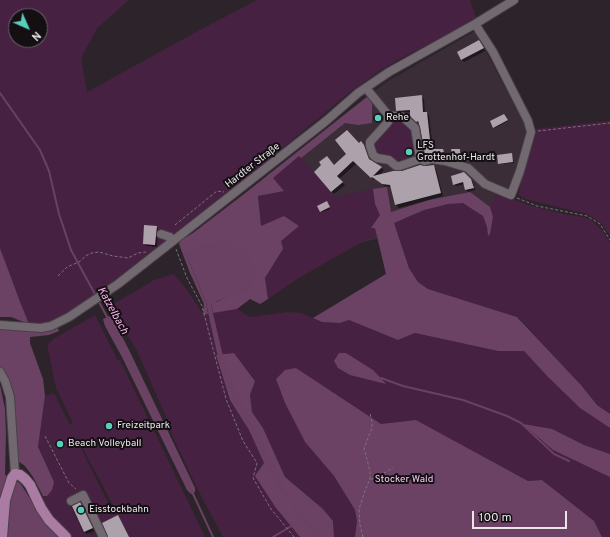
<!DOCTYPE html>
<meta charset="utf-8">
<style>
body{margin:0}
#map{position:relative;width:610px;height:537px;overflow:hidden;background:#2d242b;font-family:Overpass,sans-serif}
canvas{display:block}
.north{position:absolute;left:8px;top:8px;width:40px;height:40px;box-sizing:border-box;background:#130f12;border:1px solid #696568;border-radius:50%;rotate:135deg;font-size:11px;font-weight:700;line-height:16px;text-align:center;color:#eae5e9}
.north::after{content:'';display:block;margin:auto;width:14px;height:18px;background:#5acebd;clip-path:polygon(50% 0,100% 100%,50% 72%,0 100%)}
.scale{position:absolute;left:472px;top:511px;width:95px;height:18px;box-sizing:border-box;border:2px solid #eae5e9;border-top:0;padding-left:5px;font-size:12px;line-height:14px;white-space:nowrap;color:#eae5e9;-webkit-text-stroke:3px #130f12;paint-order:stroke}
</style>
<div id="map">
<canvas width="610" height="537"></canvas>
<div class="north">N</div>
<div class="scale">100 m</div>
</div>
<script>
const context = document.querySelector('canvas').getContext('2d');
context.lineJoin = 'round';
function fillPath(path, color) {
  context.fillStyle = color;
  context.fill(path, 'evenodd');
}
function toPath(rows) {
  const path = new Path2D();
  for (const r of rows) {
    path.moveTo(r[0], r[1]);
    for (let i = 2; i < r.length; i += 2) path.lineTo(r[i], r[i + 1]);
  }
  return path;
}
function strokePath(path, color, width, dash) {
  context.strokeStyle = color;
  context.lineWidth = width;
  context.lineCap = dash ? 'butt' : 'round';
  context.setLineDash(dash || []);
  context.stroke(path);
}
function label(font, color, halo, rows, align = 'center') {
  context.font = font + ' Overpass,sans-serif';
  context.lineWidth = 4;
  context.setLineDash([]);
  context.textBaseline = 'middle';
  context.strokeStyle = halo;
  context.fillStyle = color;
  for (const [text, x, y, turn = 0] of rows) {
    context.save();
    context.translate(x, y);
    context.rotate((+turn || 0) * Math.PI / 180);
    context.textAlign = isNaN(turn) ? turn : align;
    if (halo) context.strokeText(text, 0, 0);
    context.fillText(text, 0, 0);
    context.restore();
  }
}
const built = toPath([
 [475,31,527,129,512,207,325,251,294,240,266,176,385,83]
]);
const green = toPath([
 [0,0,129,0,97,28,81,58,87,92,198,31,257,0,470,0,476,18,456,31,407,55,379,71,350,92,221,199,174,234,145,259,77,308,55,321,43,323,29,324,0,248],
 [16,16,40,16,40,40,16,40],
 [400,118,411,129,416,154,412,159,399,163,378,155,375,151,373,143,394,119],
 [610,121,610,236,602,224,587,214,525,199,519,195,521,174,533,139,535,129],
 [299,156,331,192,336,197,373,189,375,204,380,215,372,228,375,228,377,236,367,239,297,279,268,299,265,278,283,249,261,226,258,196,283,191,272,178],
 [496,193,528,205,568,215,583,217,590,219,602,230,610,243,610,414,597,405,581,385,518,317,428,289,418,282,409,268,394,223,424,210,448,204,463,203,483,216,487,227,488,236,493,217,490,207],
 [174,274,187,290,203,314,237,309,250,317,288,312,301,313,322,322,340,323,349,320,398,340,415,333,498,351,524,351,548,377,580,408,610,428,610,454,584,445,610,477,610,537,602,537,594,521,542,480,528,481,416,420,381,424,296,368,276,379,285,403,305,442,334,476,355,510,357,521,355,537,334,537,333,521,323,509,285,477,263,428,252,412,250,395,255,380,234,353,216,356,230,400,249,430,264,463,276,508,300,537,223,537,197,488,172,435,165,414,136,349,110,306,154,280],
 [95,315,118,361,120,360,205,537,107,537,101,524,84,531,71,504,83,499,91,516,108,508,95,514,84,492,68,500,84,534,89,532,91,535,95,533,97,537,71,537,52,518,39,497,47,496,38,447,45,396,54,393,70,425,73,423,56,388,48,349,48,344,55,338],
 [82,447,113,505,110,507,81,448]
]);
const forest = toPath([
 [368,96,372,104,372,123,358,125,345,123,301,158,299,156,273,178,284,191,258,196,261,226,284,216,299,226,281,241,283,249,265,278,268,299,260,304,250,299,237,309,213,313,211,304,227,297,186,254,206,303,208,314,203,314,204,304,190,273,179,244,181,240,193,233,244,194],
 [387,187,391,212,429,200,470,192,490,207,493,217,490,234,488,236,487,227,483,216,463,203,448,204,424,210,394,223,409,268,418,282,428,289,517,317,581,385,597,405,610,414,610,428,580,408,548,377,524,351,498,351,415,333,398,340,349,320,340,323,322,322,313,318,386,274,375,228,371,228,380,215,375,204,373,189],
 [0,248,21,304,29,324,11,317,0,317],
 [110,316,114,321,130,352,195,488,195,492,191,494,187,490,122,357,105,326,103,319],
 [57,327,59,331,49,335,30,337,30,343,43,379,45,396,38,447,54,482,52,490,47,496,43,496,33,477,25,466,18,461,15,455,14,406,0,368,0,329,33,332,44,331],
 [234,353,255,381,250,395,252,412,263,428,285,477,323,509,333,521,334,537,300,537,276,508,255,476,264,463,249,430,230,400,216,355],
 [339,353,346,353,373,370,386,384,350,375,338,368,334,361],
 [296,368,381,424,416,420,528,481,542,480,594,521,602,537,355,537,357,521,355,510,334,476,305,442,285,403,276,379,285,370],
 [0,385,5,409,6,432,5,475,20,483,48,526,59,537,0,537],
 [523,424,552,429,584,445,610,454,610,477,553,450]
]);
const water = toPath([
 [227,242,248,253,254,267,255,279,248,290,217,301,211,305,222,352,230,375,239,398,285,488,280,491,235,401,217,353,206,303,186,254,203,244]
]);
const shadow = toPath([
 [481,44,485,51,464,62,462,60,458,52],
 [421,96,424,99,425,113,429,115,433,150,443,150,446,155,428,157,426,154,420,124,411,116,411,112,400,113,397,110],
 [504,115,508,121,495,128,494,127],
 [361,142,367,149,371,161,384,170,379,176,433,166,436,169,443,196,399,208,396,205,391,187,385,186,375,179,374,180,357,163,339,179,345,185,334,194,331,191,334,166],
 [460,150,462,152,463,159,456,159,454,157],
 [511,154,514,163,500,164,499,163],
 [471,180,473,182,475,190,468,192,466,190,465,184,456,186,454,184],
 [328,204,330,209,322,212,321,211],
 [156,227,158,229,157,247,146,246,144,244],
 [80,504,94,530,87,534,73,507]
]);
const stream = toPath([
 [0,93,40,150,49,171,59,214,71,250,96,296],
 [98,300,138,375,213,537],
 [381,378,403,386,463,400,507,416,521,423,554,454,569,461],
 [283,490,303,519,319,537],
 [273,537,303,519]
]);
const building = toPath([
 [479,40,484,48,461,60,457,52],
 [422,95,423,112,427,112,431,149,443,149,444,152,425,155,420,127,418,121,416,122,410,116,410,110,396,111,395,98],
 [504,114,508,120,493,128,490,121],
 [347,130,359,143,361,141,364,145,369,159,382,167,373,176,393,171,402,171,420,165,426,166,434,165,441,193,395,205,390,185,382,184,372,177,371,178,353,161,337,176,343,182,331,192,314,172,321,165,319,162,327,156,334,165,346,154,335,140],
 [451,149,460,149,461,158,453,158],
 [512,153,513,162,498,164,497,155],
 [464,172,471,179,474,188,465,190,463,182,453,185,451,176],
 [327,201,330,207,320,212,317,206],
 [144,225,157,226,155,245,143,244],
 [80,502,93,528,84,532,72,506],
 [118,515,129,537,108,537,102,523]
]);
const path = toPath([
 [538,131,610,123],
 [517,198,537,206,587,216,600,224,610,240],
 [175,225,217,191,224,192],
 [176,249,187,278,202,306,226,399,243,441,257,463,253,478,271,509,294,537],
 [58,276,67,267,79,262,87,255,92,253,99,252,113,256,128,258,138,253,146,252],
 [45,436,69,483,76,489],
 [370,479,373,479,393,468],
 [363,537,360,525,359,509,366,488,370,479,370,471,364,448,372,428,372,422,370,413]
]);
const minor = toPath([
 [366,88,388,115,403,117,415,128,420,159,425,161,432,159,445,161,468,168,485,184,511,195,520,171,531,132,528,121,493,52,475,24],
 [388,115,388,122,370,142,370,146,373,155,377,158,389,160,396,166,400,166,420,159],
 [161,234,170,237,173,241],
 [0,325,41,328,51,326,69,317,118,284,326,121,358,93,389,72,475,24,514,0],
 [0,372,5,381,10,397,15,474],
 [71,501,83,495,103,537]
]);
const major = toPath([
 [2,537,5,500,12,478,15,474,20,475,25,479,30,485,41,508,49,520,66,537]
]);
const markers = [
 [378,118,4,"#5acebd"],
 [409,152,4,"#5acebd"],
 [109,426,4,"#5acebd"],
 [60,444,4,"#5acebd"],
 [81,510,4,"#5acebd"]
];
const poiNames = [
 ["Rehe",386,118],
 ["LFS",417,146],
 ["Grottenhof-Hardt",417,158],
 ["Freizeitpark",117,426],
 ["Beach Volleyball",68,444],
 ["Eisstockbahn",89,510]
];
const streetNames = [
 ["Hardter Straße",253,166,-38]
];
const parkNames = [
 ["Stocker Wald",404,480]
];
const waterNames = [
 ["Katzelbach",112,311,61]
];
fillPath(built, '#3a2d38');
fillPath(green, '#472141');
fillPath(forest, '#6b4264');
fillPath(water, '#6a4163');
fillPath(shadow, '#0007');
strokePath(stream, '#6a4163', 2);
fillPath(building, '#ada2ab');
strokePath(minor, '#484147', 10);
strokePath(major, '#484147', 12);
strokePath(path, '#7b7379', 1, [3, 2]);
strokePath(minor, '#726870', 8);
strokePath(major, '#aa7ca3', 10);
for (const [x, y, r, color] of markers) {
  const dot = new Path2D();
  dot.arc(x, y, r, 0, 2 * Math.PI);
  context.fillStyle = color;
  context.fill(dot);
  strokePath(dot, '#130f12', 1.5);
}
label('10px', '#eae5e9', '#130f12', poiNames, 'left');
label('10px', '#eae5e9', '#130f12', streetNames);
label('10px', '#fac4f0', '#130f12', parkNames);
label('italic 11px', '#f6b3eb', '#130f12', waterNames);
</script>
